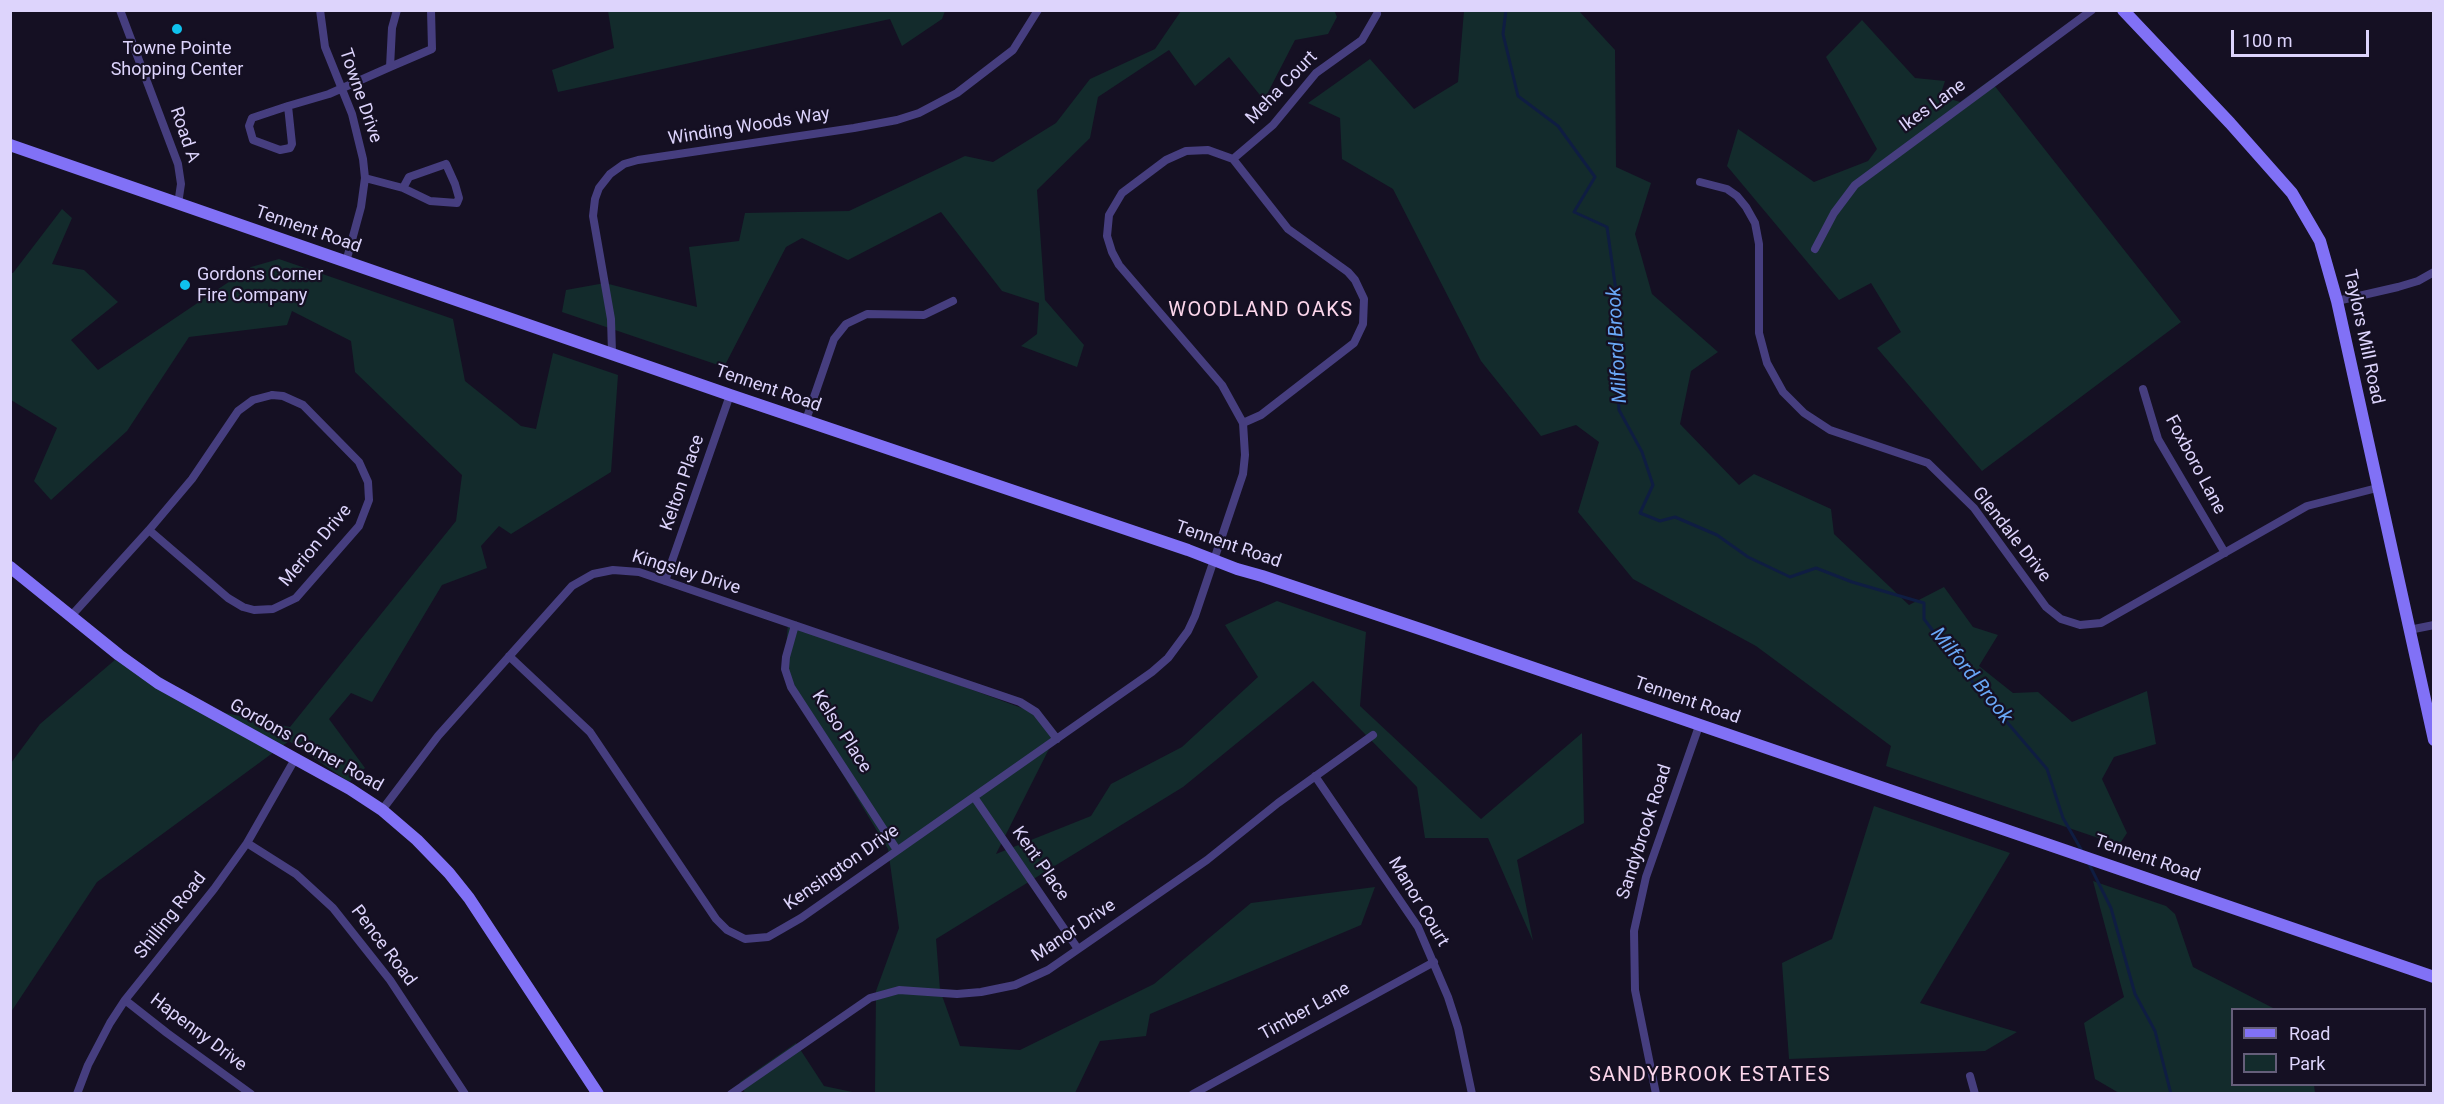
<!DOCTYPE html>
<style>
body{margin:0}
#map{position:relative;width:2444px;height:1104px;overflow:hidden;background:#151023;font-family:Roboto,sans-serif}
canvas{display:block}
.frame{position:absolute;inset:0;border:12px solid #ddd4fc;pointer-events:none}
.legend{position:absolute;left:2231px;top:1008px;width:195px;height:78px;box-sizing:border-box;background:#151023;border:2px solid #655e7a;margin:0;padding:8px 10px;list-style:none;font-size:18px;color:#ddd4fc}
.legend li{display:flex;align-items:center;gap:12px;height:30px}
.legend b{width:30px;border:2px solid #655e7a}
.scale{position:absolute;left:2231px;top:30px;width:138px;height:27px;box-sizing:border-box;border:3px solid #ddd4fc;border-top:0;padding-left:8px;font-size:18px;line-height:21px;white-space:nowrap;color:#ddd4fc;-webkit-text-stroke:4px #151023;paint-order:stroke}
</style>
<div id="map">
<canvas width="2444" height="1104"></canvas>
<div class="frame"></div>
<ul class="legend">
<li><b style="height:8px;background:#8171f6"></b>Road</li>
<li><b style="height:16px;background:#132b2c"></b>Park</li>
</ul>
<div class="scale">100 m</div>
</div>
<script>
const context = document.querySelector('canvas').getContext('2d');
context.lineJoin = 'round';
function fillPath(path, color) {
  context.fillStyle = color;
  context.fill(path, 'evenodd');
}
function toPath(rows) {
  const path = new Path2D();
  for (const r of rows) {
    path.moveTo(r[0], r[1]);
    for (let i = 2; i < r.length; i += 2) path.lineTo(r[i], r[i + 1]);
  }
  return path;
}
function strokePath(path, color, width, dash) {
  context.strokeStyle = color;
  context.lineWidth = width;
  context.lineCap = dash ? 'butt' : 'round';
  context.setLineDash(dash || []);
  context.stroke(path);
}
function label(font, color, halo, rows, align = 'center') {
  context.font = font + ' Roboto,sans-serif';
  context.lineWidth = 4.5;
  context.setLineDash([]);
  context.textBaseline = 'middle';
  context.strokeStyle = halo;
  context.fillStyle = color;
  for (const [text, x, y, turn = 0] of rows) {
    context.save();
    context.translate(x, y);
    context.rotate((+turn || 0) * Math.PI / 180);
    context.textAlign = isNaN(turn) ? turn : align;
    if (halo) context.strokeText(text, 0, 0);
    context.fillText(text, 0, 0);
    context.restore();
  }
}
const green = toPath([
 [1334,10,1337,17,1328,34,1295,40,1264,100,1229,57,1195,86,1169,50,1098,97,1090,138,1037,190,1045,300,1084,345,1077,367,1021,346,1037,334,1039,303,1002,291,941,212,848,260,802,238,786,247,724,367,562,312,566,290,605,283,697,307,689,247,739,241,745,213,849,211,965,156,993,162,1056,123,1090,79,1155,49,1181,11],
 [608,11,608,10,945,11,942,19,902,46,890,19,558,92,552,70,614,48],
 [1464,11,1579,11,1615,50,1616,167,1651,183,1635,234,1652,294,1718,352,1691,371,1680,424,1739,485,1754,474,1831,509,1834,534,1909,605,1944,587,1973,627,1998,635,1979,666,2013,693,2038,692,2072,722,2147,691,2156,744,2114,757,2102,779,2127,833,2119,845,1886,766,1891,746,1756,646,1633,579,1578,512,1599,442,1576,425,1541,436,1481,361,1393,189,1342,159,1340,118,1308,103,1370,59,1414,109,1458,82],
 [1862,20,1915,78,1945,81,1940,96,1960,102,1990,80,2181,322,1982,471,1877,348,1901,332,1871,283,1839,300,1727,166,1738,129,1814,182,1868,161,1877,149,1826,57],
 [62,209,72,218,52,264,84,270,118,302,71,340,98,370,251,267,279,259,453,319,465,381,521,426,536,429,553,353,618,375,611,472,511,534,499,526,481,546,487,568,442,585,372,702,351,693,329,719,365,768,349,782,289,741,97,882,11,1012,11,763,40,724,123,653,212,710,290,727,456,521,462,475,355,372,351,341,292,311,287,325,189,337,127,431,51,500,34,481,57,428,11,400,10,273,13,273],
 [1277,601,1366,632,1360,706,1481,819,1582,733,1584,823,1517,860,1533,941,1488,838,1425,838,1417,787,1313,681,1183,787,936,939,940,990,960,1046,1020,1050,1154,984,1251,903,1375,887,1361,925,1150,1014,1146,1036,1100,1041,1075,1093,875,1093,876,991,899,928,888,849,784,677,788,622,1038,714,1055,737,996,854,1091,816,1111,784,1182,747,1258,677,1225,625],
 [1874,806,2010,853,1920,1003,2017,1032,1985,1051,1789,1059,1782,963,1832,939],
 [2093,881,2166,906,2175,914,2193,967,2275,1009,2232,1010,2232,1084,2314,1085,2315,1093,2119,1093,2095,1079,2084,1023,2124,997],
 [796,1043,824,1086,857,1093,745,1093,740,1082]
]);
const stream = toPath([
 [1506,10,1503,34,1518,96,1558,126,1595,177,1574,212,1607,227,1619,312,1617,379,1619,410,1642,452,1653,485,1640,513,1660,521,1675,517,1717,535,1748,557,1790,577,1816,568,1852,582,1924,603,1924,619,1965,673,2047,769,2063,818,2082,851],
 [2088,862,2111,908,2135,994,2155,1031,2171,1094]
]);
const street = toPath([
 [120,10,178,164,181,184,178,204],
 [320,10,325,47,352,114,363,159,365,178,361,207,346,262],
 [397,10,392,28,390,67,432,49,431,10],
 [288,106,292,144,290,148,280,150,253,140,249,126,252,118,288,106],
 [288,106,329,94,390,67],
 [1233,159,1273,125,1316,73,1362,40,1377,14],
 [446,164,455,184,459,198,457,203,430,201,403,188,409,177,446,164],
 [365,178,403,188],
 [1700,182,1727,189,1737,196,1746,207,1755,223,1759,244,1759,333,1767,363,1783,392,1804,413,1830,430,1928,463,1974,508,2046,607,2061,619,2080,625,2101,623,2307,506,2377,488],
 [1815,249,1834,213,1855,185,2092,10],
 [2337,301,2398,287,2418,281,2434,272],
 [612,353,611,319,593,216,595,199,599,188,610,174,624,164,638,160,854,128,897,120,919,113,957,93,1013,50,1038,10],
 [2143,389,2158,439,2225,553],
 [272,395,283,396,303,405,359,462,368,482,369,500,359,526,296,598,273,609,254,610,243,607,228,598,149,530,192,479,238,411,253,400,272,395],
 [806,420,834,339,846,324,867,314,924,315,953,301],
 [665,581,730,395],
 [72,615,149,530],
 [795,625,786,657,785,669,791,687,897,850],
 [2409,630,2434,625],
 [509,656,590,732,716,919,727,930,745,939,768,937,801,918,1152,672,1168,658,1188,631,1195,616,1243,474,1245,455,1243,423,1222,385,1119,265,1112,252,1107,236,1109,215,1122,193,1166,160,1186,151,1208,150,1233,159,1288,229,1348,272,1355,280,1364,299,1363,324,1354,343,1261,415,1243,423],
 [1315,776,1418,927,1448,997,1458,1028,1472,1094],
 [974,797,1078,949],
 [382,810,438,736,572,586,593,574,613,570,639,572,1020,702,1036,712,1057,739],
 [247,843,296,874,333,908,390,980,465,1094],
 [125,1000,167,1033,251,1094],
 [1970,1076,1975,1094],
 [77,1094,88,1065,110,1023,125,1000,214,889,247,843,295,759],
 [731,1094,870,998,899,990,957,994,981,992,1015,985,1048,970,1207,860,1278,803,1373,735],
 [1193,1094,1434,962],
 [1656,1094,1635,990,1634,931,1646,877,1699,726]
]);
const secondary = toPath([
 [2123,10,2230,123,2292,193,2320,241,2337,301,2434,740],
 [10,145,730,395,1188,550,1237,569,1262,576,1429,632,2434,977],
 [10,567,119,655,158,683,350,789,382,810,417,840,449,873,469,898,598,1094]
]);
const markers = [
 [177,29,6,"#0fc2ed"],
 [185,285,6,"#0fc2ed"]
];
const poiNames = [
 ["Towne Pointe",177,49],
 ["Shopping Center",177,70],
 ["Gordons Corner",197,275,"left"],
 ["Fire Company",197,296,"left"]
];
const streetNames = [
 ["Meha Court",1282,88,-46],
 ["Towne Drive",360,96,71],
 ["Ikes Lane",1933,106,-36],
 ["Winding Woods Way",749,127,-9],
 ["Road A",184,135,71],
 ["Tennent Road",308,230,19],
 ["Taylors Mill Road",2363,337,78],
 ["Tennent Road",768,389,19],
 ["Foxboro Lane",2195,465,62],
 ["Kelton Place",683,483,-71],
 ["Glendale Drive",2011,535,52],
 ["Tennent Road",1228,545,19],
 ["Merion Drive",316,546,-50],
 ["Kingsley Drive",686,573,17],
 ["Tennent Road",1687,701,19],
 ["Kelso Place",841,732,57],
 ["Gordons Corner Road",306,746,29],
 ["Sandybrook Road",1645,832,-72],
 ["Tennent Road",2147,859,19],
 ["Kent Place",1040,864,55],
 ["Kensington Drive",842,868,-35],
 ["Manor Court",1418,902,59],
 ["Shilling Road",171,916,-52],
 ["Manor Drive",1074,931,-34],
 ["Pence Road",383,946,53],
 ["Timber Lane",1305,1012,-29],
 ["Hapenny Drive",198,1033,37]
];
const neighbourhoodNames = [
 ["WOODLAND OAKS",1261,311],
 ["SANDYBROOK ESTATES",1710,1076]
];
const waterNames = [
 ["Milford Brook",1618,345,-93],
 ["Milford Brook",1971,676,51]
];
fillPath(green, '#132b2c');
strokePath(stream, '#0f1d42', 3);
strokePath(street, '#463e7f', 8);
strokePath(secondary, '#8171f6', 12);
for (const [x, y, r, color] of markers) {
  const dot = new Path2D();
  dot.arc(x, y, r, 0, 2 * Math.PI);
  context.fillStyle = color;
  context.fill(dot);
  strokePath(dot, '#151023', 2);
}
label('18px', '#ddd4fc', '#151023', poiNames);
label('18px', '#ddd4fc', '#151023', streetNames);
context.letterSpacing = '1.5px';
label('20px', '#fcd6eb', '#151023', neighbourhoodNames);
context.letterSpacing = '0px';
label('italic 20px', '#69a7f6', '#151023', waterNames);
</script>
